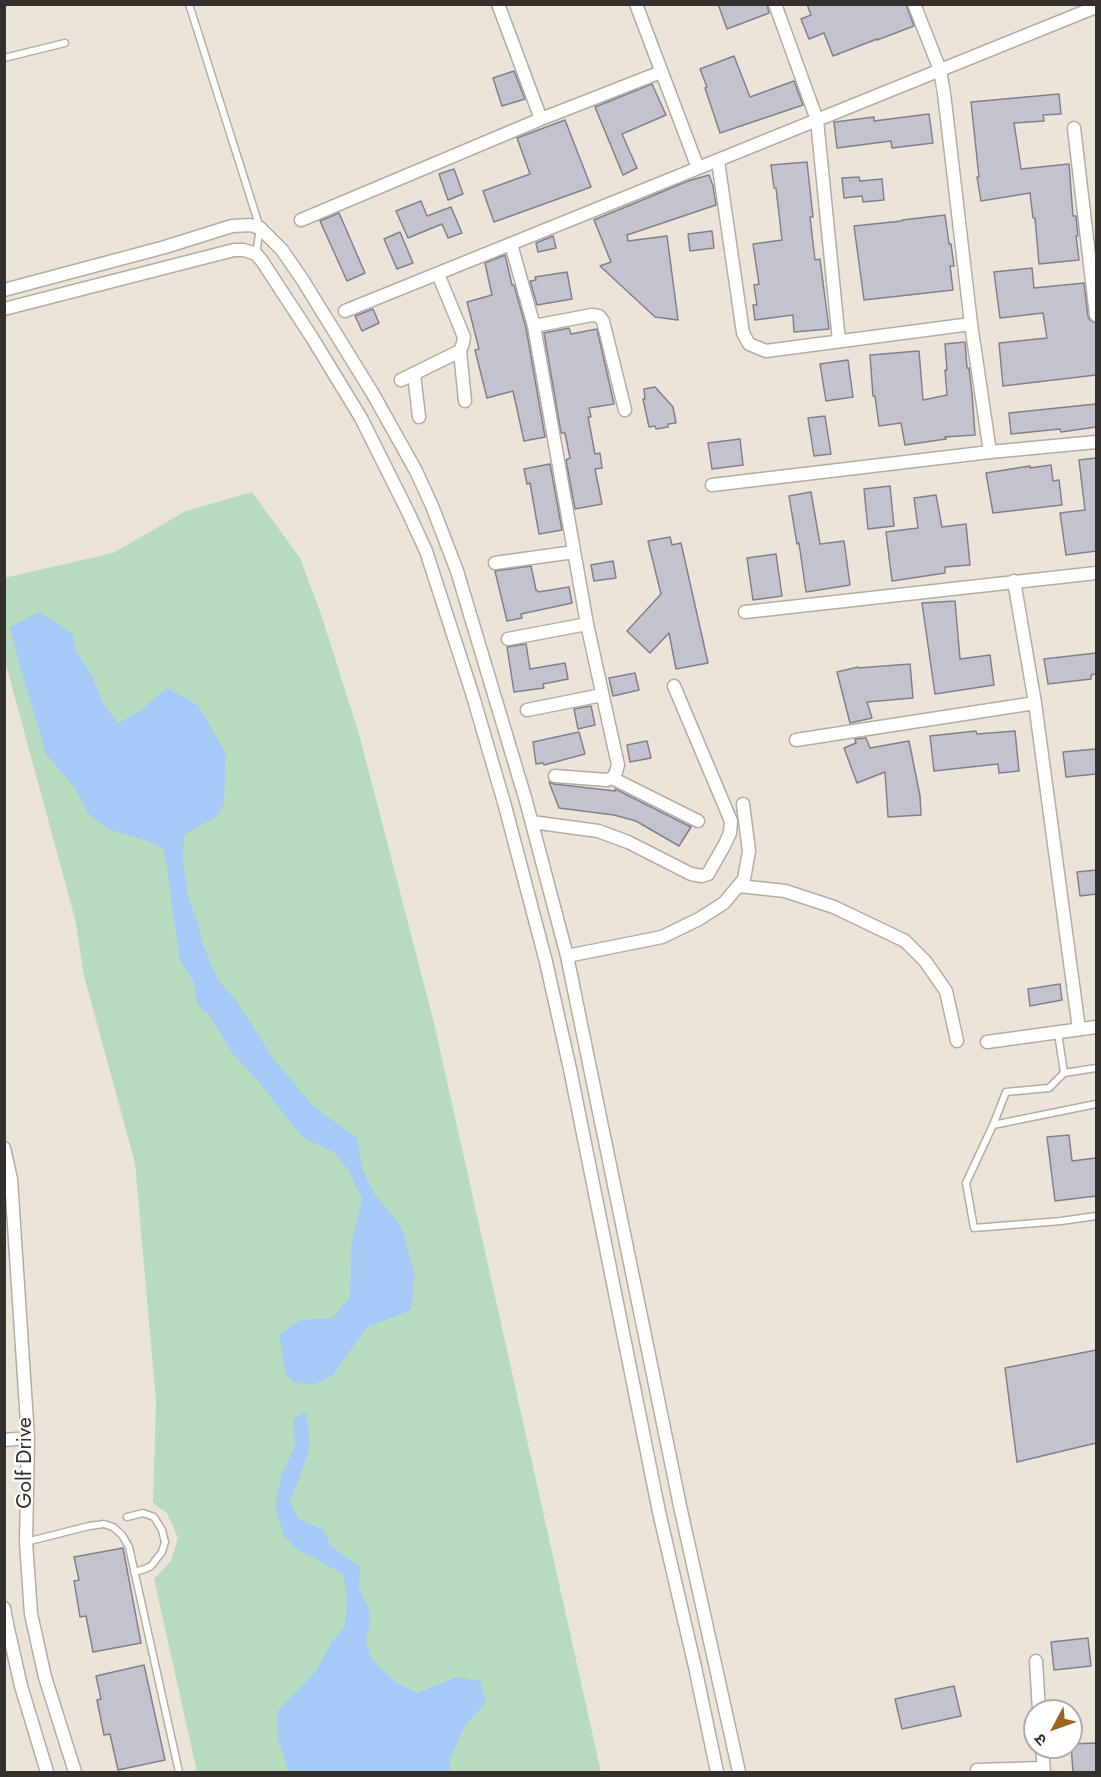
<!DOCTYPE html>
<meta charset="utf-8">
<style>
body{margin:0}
#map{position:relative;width:1101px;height:1777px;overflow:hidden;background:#ece4d8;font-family:Jost,"Noto Sans Devanagari",sans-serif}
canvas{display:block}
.frame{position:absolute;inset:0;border:6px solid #34312d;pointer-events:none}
.north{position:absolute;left:1023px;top:1699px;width:60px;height:60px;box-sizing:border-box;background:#fff;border:2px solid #aeadab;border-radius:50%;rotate:229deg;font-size:16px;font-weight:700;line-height:24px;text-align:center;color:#34312d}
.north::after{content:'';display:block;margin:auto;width:21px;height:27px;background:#9c641f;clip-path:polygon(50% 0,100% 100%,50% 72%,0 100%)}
</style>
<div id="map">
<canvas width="1101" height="1777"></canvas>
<div class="frame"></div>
<div class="north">उ</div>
</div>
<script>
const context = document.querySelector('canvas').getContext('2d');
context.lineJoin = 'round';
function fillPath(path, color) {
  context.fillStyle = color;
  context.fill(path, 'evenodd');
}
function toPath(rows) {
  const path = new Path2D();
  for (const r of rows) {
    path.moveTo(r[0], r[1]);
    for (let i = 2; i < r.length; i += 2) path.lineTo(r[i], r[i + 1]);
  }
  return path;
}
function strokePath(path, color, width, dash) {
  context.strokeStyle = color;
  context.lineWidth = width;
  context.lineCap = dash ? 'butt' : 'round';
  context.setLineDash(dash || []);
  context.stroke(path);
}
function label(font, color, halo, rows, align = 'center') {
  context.font = font + ' Jost,sans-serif';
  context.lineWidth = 4.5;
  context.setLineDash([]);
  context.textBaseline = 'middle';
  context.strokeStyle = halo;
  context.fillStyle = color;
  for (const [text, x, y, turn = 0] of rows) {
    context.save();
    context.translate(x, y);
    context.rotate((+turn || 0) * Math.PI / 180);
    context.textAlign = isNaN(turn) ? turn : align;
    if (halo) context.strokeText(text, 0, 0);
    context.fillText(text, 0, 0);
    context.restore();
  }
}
const green = toPath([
 [252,492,300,558,321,614,359,734,434,1023,601,1772,197,1772,154,1579,171,1561,178,1538,167,1513,153,1503,156,1401,135,1163,84,976,75,919,5,661,4,578,113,553,186,511]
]);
const water = toPath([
 [39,612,72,633,76,651,92,676,104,705,118,723,140,711,167,688,198,705,226,754,224,804,216,817,184,835,183,861,188,896,199,926,203,945,218,980,235,999,273,1058,314,1107,357,1138,363,1171,375,1195,401,1226,415,1274,411,1310,367,1327,332,1376,314,1384,295,1383,286,1374,279,1335,300,1320,332,1318,350,1297,351,1245,362,1199,347,1168,334,1152,303,1138,259,1082,233,1054,210,1016,197,1004,194,982,180,961,164,849,147,841,108,829,88,813,75,788,46,754,20,666,10,627],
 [306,1412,310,1448,290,1502,299,1519,324,1530,330,1545,360,1567,359,1589,368,1606,370,1622,366,1641,372,1659,395,1682,418,1693,456,1677,480,1681,486,1702,464,1727,450,1759,450,1772,289,1772,278,1740,277,1712,316,1671,331,1643,345,1627,347,1599,343,1574,294,1547,284,1535,275,1507,281,1476,295,1446,293,1419]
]);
const building = toPath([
 [718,4,767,4,769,13,727,29,718,4],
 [807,4,906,4,914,26,877,40,877,39,833,56,824,33,809,39,801,19,811,15,807,4],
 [734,56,750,97,794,81,803,105,720,133,705,88,707,87,700,69,734,56],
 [514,71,525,99,502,106,493,78,514,71],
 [652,84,666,115,622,134,637,168,623,175,595,107,652,84],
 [1059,94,1061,114,1043,115,1044,121,1014,123,1021,169,1069,164,1073,216,1076,216,1078,236,1076,236,1079,260,1039,264,1035,218,1033,218,1030,193,981,201,977,177,979,177,971,102,1059,94],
 [929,114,933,143,892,148,891,141,837,148,834,122,835,122,874,117,874,121,929,114],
 [565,120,591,187,494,222,483,191,530,174,517,138,565,120],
 [807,162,813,217,810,217,815,260,820,259,829,329,794,332,793,315,755,320,753,305,757,305,754,285,759,284,753,244,782,240,776,188,774,188,771,165,807,162],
 [454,169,463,194,448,200,439,174,454,169],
 [709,175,713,186,716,205,627,235,628,241,667,236,678,320,655,317,600,266,611,262,594,220,688,181,709,175],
 [859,177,860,181,882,179,884,200,863,202,862,196,844,198,842,178,859,177],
 [421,201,427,216,451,207,462,233,448,238,442,224,408,238,396,211,421,201],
 [339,213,365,273,347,281,320,221,339,213],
 [945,215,949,244,951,244,954,266,950,266,953,290,864,300,854,226,902,221,902,220,945,215],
 [712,231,714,248,690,251,688,234,712,231],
 [400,232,413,263,397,269,384,239,400,232],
 [553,236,556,248,538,252,536,243,553,236],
 [505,255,512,285,514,285,526,328,545,437,524,441,513,391,487,398,475,350,479,349,467,302,492,295,485,263,505,255],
 [1032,268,1034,288,1084,283,1088,317,1090,320,1096,323,1096,375,1003,386,999,343,1047,338,1043,313,1000,318,994,272,1032,268],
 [567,272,572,299,537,305,530,281,536,280,535,277,567,272],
 [373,309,379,323,362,331,355,316,373,309],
 [569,328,571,334,597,329,614,404,589,408,591,417,588,417,595,454,600,453,602,468,595,469,602,504,575,509,566,460,570,458,565,433,561,433,544,333,569,328],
 [965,342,967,368,969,368,972,394,975,435,945,437,946,439,905,445,901,423,879,426,875,396,873,396,870,355,919,351,923,400,947,395,945,370,947,370,945,344,965,342],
 [848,360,853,397,826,401,820,364,848,360],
 [655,387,673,407,676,423,668,424,668,427,656,429,655,426,649,427,643,399,645,399,644,389,655,387],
 [1096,404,1096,427,1061,432,1060,429,1011,434,1009,413,1096,404],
 [825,416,831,454,814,456,808,418,825,416],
 [740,439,743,465,712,469,708,443,740,439],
 [1096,458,1096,551,1066,555,1060,513,1085,510,1079,460,1096,458],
 [550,464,562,530,539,534,530,483,527,484,524,469,550,464],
 [1051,465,1053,481,1059,480,1062,505,993,513,986,473,1030,466,1030,468,1051,465],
 [890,486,894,526,868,529,864,489,890,486],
 [811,492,820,544,844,541,850,585,806,592,799,543,797,544,789,496,811,492],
 [936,495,942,527,966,524,970,565,945,567,945,573,892,581,886,532,918,528,914,498,936,495],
 [670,537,672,545,681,543,708,663,676,669,669,633,650,653,627,631,661,594,648,541,670,537],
 [776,554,782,596,753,600,747,558,776,554],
 [613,561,616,578,594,581,591,565,613,561],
 [531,566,536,590,537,590,538,592,569,587,572,603,521,614,522,618,507,621,495,571,531,566],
 [955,601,960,659,990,655,994,685,935,694,922,603,955,601],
 [526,644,530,669,565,663,568,679,543,684,544,688,514,692,507,647,526,644],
 [1096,653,1096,674,1091,675,1091,679,1048,684,1044,659,1096,653],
 [910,664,913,698,867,702,872,718,850,723,837,672,858,667,858,668,910,664],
 [635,673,639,690,613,696,609,678,635,673],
 [591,706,595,725,578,729,574,709,591,706],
 [976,731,977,734,1015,731,1019,771,999,773,998,764,934,771,930,736,976,731],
 [579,732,585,754,544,765,543,763,536,764,533,742,579,732],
 [866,738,870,748,909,741,920,796,921,815,888,817,885,772,857,783,844,748,856,743,855,739,866,738],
 [647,741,651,758,630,762,627,745,647,741],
 [1096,749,1096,774,1066,777,1063,752,1096,749],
 [549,782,554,784,615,791,615,789,691,827,679,846,636,821,614,815,559,808,549,782],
 [1096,870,1096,894,1080,896,1077,872,1096,870],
 [1060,984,1062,1000,1030,1006,1028,989,1060,984],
 [1069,1135,1072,1161,1096,1158,1096,1196,1055,1201,1047,1137,1069,1135],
 [1096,1350,1096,1443,1017,1462,1005,1368,1096,1350],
 [123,1548,141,1643,93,1652,86,1616,80,1617,74,1581,79,1580,74,1557,123,1548],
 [1088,1638,1091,1666,1054,1670,1051,1642,1088,1638],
 [144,1665,165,1760,118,1770,110,1734,104,1735,97,1700,101,1699,96,1676,144,1665],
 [954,1686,961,1716,902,1729,895,1699,954,1686],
 [1096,1743,1096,1773,1073,1773,1071,1744,1096,1743]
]);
const lane = toPath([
 [189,4,260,228,256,254],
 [4,58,65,43],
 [1058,1033,1064,1073,1049,1088,1006,1092,993,1125,966,1183,974,1228,1061,1221,1096,1216],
 [1064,1073,1096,1068],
 [993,1125,1096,1104],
 [127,1517,143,1513,154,1517,162,1530,165,1542,162,1552,151,1566,145,1569,134,1572],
 [26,1542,89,1526,104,1524,113,1527,122,1535,129,1547,179,1772]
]);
const street = toPath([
 [498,4,541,119],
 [636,4,698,168],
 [775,4,817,120,839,341],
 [914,4,940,70,944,93,971,324,990,452],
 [1074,128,1096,315],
 [718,161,743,333,749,344,766,351,971,324],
 [301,220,541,119,661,72],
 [511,244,534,326,587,624,618,765,615,775,612,778,607,780,555,776],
 [438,274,464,337,463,343,460,351,465,401],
 [4,290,165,247,232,226,250,225,260,228,282,250,302,279,373,394,416,471,432,506,457,571,526,801,567,956,680,1506,739,1772],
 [4,309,234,250,244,250,256,254,262,261,311,336,361,418,407,510,426,551,472,693,505,806,546,962,570,1069,659,1512,695,1667,717,1772],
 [345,311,1096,7],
 [534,326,592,315,599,316,603,321,625,410],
 [414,374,419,417],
 [401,380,460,351],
 [712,485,990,452,1096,442],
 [495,563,574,552],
 [1014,581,1035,703,1079,1029],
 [745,612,1096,573],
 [508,639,587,624],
 [527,710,602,695],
 [796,740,1035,703],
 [612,778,698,821],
 [532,822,598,831,628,842,691,874,702,876,708,874,725,844,730,833,731,821,674,686],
 [739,886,785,891,834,907,905,941,925,961,946,991,957,1041],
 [567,956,662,937,699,919,724,903,744,879,749,851,743,804],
 [987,1042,1096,1027],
 [4,1148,11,1179,28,1438,26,1542,31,1614,45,1677,75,1772],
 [4,1440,28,1438],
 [4,1608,7,1624,21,1686,47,1772],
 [1036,1661,1039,1711],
 [1042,1747,1044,1772],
 [977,1770,1043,1768]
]);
const streetNames = [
 ["Golf Drive",26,1463,-90]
];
fillPath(green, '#b7dbbf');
fillPath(water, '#a5c9f7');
fillPath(building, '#c3c2cf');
strokePath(building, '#81808d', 1.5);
strokePath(lane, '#b4ada1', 9);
strokePath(street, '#b4ada1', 15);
strokePath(lane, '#fff', 6);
strokePath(street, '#fff', 12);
label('21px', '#34312d', '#fff', streetNames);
</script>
